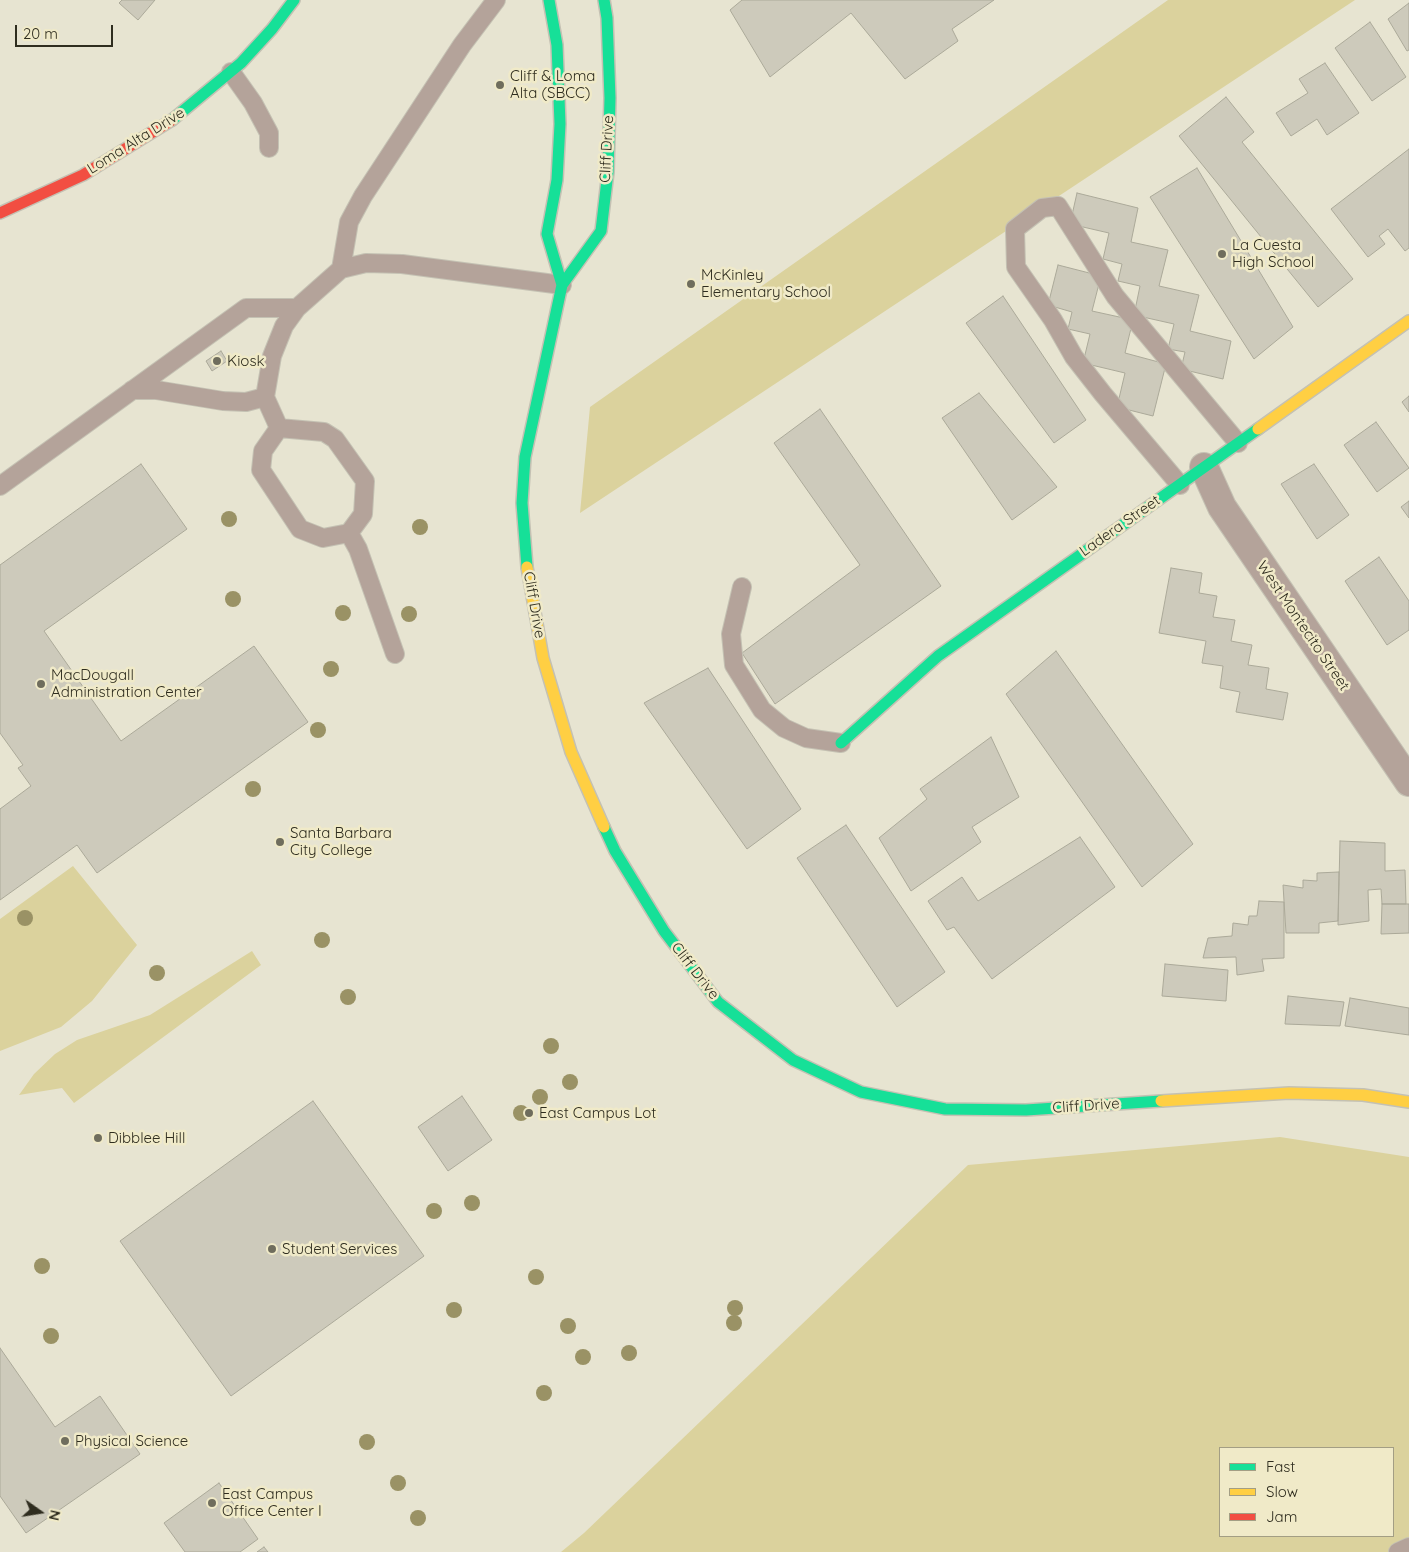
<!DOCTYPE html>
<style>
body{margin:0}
#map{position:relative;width:1409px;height:1552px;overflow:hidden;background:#e7e4d1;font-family:Quicksand,sans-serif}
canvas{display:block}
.legend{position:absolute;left:1219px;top:1447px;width:175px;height:90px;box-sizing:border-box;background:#f0eac8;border:1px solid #a39e84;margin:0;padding:6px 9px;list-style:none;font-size:15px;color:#2f2d1f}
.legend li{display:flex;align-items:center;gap:10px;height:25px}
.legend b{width:25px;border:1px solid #a39e84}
.north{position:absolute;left:15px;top:1487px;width:50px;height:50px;-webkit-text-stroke:4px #f0eac8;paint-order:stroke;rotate:103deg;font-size:14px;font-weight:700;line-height:20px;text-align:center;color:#2f2d1f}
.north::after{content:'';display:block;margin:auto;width:18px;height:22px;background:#2f2d1f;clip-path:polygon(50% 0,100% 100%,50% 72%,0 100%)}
.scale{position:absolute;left:15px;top:25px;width:98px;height:22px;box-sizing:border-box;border:2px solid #2f2d1f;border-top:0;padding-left:6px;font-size:15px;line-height:18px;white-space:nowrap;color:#2f2d1f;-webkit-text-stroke:4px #f0eac8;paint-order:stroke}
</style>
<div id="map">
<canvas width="1409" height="1552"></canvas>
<ul class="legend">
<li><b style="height:6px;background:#16e098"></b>Fast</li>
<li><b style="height:6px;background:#ffcf43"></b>Slow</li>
<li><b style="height:6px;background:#f24e42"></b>Jam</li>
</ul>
<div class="north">N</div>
<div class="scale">20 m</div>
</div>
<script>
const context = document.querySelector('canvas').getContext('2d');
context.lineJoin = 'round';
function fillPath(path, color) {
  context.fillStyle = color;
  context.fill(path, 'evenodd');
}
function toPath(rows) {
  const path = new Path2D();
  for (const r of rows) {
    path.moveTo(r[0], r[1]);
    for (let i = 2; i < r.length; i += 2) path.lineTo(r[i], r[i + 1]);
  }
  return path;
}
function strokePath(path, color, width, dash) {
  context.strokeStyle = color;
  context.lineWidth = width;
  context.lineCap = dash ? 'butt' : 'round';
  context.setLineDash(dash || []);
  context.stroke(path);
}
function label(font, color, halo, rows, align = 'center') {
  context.font = font + ' Quicksand,sans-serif';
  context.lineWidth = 5;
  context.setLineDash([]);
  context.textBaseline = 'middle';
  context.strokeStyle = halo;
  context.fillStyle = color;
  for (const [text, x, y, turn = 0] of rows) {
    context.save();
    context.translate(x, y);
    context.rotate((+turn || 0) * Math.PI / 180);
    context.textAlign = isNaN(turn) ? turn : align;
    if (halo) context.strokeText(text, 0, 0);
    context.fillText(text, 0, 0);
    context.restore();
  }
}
const green = toPath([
 [1168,0,1355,0,580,513,590,407],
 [73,866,137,945,92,1001,61,1027,0,1051,0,919],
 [252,951,261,965,74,1103,62,1088,19,1095,34,1074,55,1054,77,1040,150,1015],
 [1280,1137,1409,1157,1409,1552,561,1552,584,1533,968,1165],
 [1220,1448,1393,1448,1393,1536,1220,1536]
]);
const building = toPath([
 [122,0,155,0,138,20,119,3,122,0],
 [742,0,994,0,952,29,958,41,905,79,851,13,770,77,730,10,742,0],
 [1409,3,1409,50,1407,51,1388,19,1409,3],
 [1370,22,1406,77,1372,101,1335,48,1370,22],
 [1325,63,1359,113,1327,135,1317,119,1291,136,1276,113,1308,93,1299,79,1325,63],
 [1226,97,1254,132,1242,142,1353,279,1318,307,1179,136,1226,97],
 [1409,149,1409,248,1405,251,1388,229,1379,236,1385,244,1368,257,1331,209,1409,149],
 [1197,168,1293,327,1254,359,1150,197,1197,168],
 [1077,193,1138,208,1131,242,1168,250,1159,286,1199,295,1190,331,1231,341,1223,379,1181,369,1185,352,1168,349,1174,324,1134,315,1140,286,1118,281,1122,264,1103,259,1109,233,1070,224,1077,193],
 [1058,265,1101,276,1092,311,1133,320,1125,353,1166,364,1153,416,1117,407,1125,373,1083,363,1090,334,1068,329,1072,312,1048,305,1058,265],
 [1003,296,1086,420,1054,443,966,323,1003,296],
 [221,351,227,361,212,371,206,361,221,351],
 [979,393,1057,487,1012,520,942,418,979,393],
 [1409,396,1409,412,1402,402,1409,396],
 [820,409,941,586,775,704,742,653,860,565,774,443,820,409],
 [1376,422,1409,468,1377,492,1344,445,1376,422],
 [141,464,187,529,44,631,121,741,254,646,308,722,97,873,77,845,0,900,0,809,31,786,18,768,23,765,0,733,0,565,141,464],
 [1314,464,1349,515,1317,539,1281,484,1314,464],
 [1409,501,1409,518,1401,507,1409,501],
 [1379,557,1409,601,1409,630,1387,645,1345,581,1379,557],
 [1171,568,1202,573,1199,593,1217,596,1213,617,1235,620,1231,641,1252,645,1248,665,1269,668,1266,689,1288,693,1283,720,1236,712,1240,692,1220,688,1223,666,1202,663,1206,641,1159,633,1171,568],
 [1056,651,1193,844,1142,887,1006,694,1056,651],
 [708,668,801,809,747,849,644,703,708,668],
 [991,737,1019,797,972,827,981,842,911,891,879,838,927,799,920,789,991,737],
 [846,825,945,972,897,1007,797,858,846,825],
 [1080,837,1115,887,992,979,954,927,947,930,928,901,962,877,978,901,1080,837],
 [1340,841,1385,843,1385,871,1405,870,1406,904,1382,904,1381,889,1368,890,1369,921,1338,925,1340,841],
 [1339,872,1338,921,1319,923,1319,933,1286,933,1283,885,1303,888,1303,880,1317,881,1317,873,1339,872],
 [1259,901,1284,902,1284,958,1262,959,1264,971,1237,975,1236,957,1203,958,1208,938,1232,936,1233,923,1248,925,1249,916,1257,916,1259,901],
 [1382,904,1409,904,1409,933,1381,934,1382,904],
 [1165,964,1228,970,1226,1001,1162,996,1165,964],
 [1288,996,1344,1002,1340,1026,1285,1024,1288,996],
 [1350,998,1409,1008,1409,1035,1345,1026,1350,998],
 [462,1096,492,1140,448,1171,418,1127,462,1096],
 [313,1101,424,1256,231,1396,120,1241,313,1101],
 [0,1348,55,1427,100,1396,140,1454,26,1533,0,1496,0,1348],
 [219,1483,258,1539,240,1552,185,1552,164,1523,219,1483],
 [264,1547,268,1552,257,1552,264,1547]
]);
const lane = toPath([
 [231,72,253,103,269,133,269,148],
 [341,269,349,222,363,196,462,45,496,0],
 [132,390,156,390,223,401,246,402,265,397],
 [279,428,265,397,272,356,284,326,297,308,341,269,366,263,402,264,562,285],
 [279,428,324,432,335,439,365,481,363,514,349,533,323,538,300,529,261,470,263,451,279,428],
 [1180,485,1103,394,1074,357,1053,320,1016,267,1015,229,1042,208,1058,206,1115,296,1238,443],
 [0,486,246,308,297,308],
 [349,533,358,549,395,654],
 [742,587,731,634,734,665,762,710,784,728,806,738,841,743],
 [1398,1552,1409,1547]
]);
const street = toPath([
 [1204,467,1222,507,1409,782]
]);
const fast = toPath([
 [549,0,557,45,560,124,557,180,547,234,562,285],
 [172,120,241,63,272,29,294,0],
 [527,567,522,503,525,457,562,285,601,231,608,172,610,98,607,18,604,0],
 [841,743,938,656,1258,429],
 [604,827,615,851,664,931,718,1002,793,1060,861,1092,945,1109,1026,1110,1161,1101]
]);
const slow = toPath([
 [1258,429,1409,321],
 [527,567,543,658,571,752,604,827],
 [1161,1101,1289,1093,1363,1095,1409,1102]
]);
const jam = toPath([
 [0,213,83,175,172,120]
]);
const trees = [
 [229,519],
 [420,527],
 [233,599],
 [343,613],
 [409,614],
 [331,669],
 [318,730],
 [253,789],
 [25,918],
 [322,940],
 [157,973],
 [348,997],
 [551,1046],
 [570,1082],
 [540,1097],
 [521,1113],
 [472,1203],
 [434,1211],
 [42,1266],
 [536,1277],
 [735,1308],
 [454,1310],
 [734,1323],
 [568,1326],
 [51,1336],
 [629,1353],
 [583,1357],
 [544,1393],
 [367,1442],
 [398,1483],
 [418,1518]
];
const markers = [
 [500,85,5,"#6f6d5d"],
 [1222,254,5,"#6f6d5d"],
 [691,284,5,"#6f6d5d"],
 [217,361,5,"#6f6d5d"],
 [41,684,5,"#6f6d5d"],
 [280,842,5,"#6f6d5d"],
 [529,1113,5,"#6f6d5d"],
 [98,1138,5,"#6f6d5d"],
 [272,1249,5,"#6f6d5d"],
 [65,1441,5,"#6f6d5d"],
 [212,1503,5,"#6f6d5d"]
];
const poiNames = [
 ["Cliff & Loma",510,76],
 ["Alta (SBCC)",510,93],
 ["La Cuesta",1232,245],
 ["High School",1232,262],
 ["McKinley",701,275],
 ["Elementary School",701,292],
 ["Kiosk",227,361],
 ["MacDougall",51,675],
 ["Administration Center",51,692],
 ["Santa Barbara",290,833],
 ["City College",290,850],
 ["East Campus Lot",539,1113],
 ["Dibblee Hill",108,1138],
 ["Student Services",282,1249],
 ["Physical Science",75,1441],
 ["East Campus",222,1494],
 ["Office Center I",222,1511]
];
const streetNames = [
 ["Loma Alta Drive",136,141,-32],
 ["Cliff Drive",607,149,-87],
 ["Ladera Street",1120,526,-35],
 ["Cliff Drive",534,605,80],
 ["West Montecito Street",1303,626,56],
 ["Cliff Drive",695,971,52],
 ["Cliff Drive",1086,1106,-4]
];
fillPath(green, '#dbd29d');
fillPath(building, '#cdcabb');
strokePath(building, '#aba999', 1);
strokePath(lane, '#c4c1b3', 20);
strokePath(street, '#c4c1b3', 30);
strokePath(fast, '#c4c1b3', 14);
strokePath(slow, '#c4c1b3', 14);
strokePath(jam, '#c4c1b3', 14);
strokePath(lane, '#b4a39a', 18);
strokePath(street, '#b4a39a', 28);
strokePath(fast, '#16e098', 11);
strokePath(slow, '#ffcf43', 11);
strokePath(jam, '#f24e42', 11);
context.fillStyle = '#9a9265';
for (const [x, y] of trees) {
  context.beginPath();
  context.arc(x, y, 8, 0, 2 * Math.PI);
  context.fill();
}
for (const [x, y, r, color] of markers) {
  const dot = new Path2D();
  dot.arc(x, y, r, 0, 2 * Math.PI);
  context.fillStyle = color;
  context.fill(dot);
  strokePath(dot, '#f0eac8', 2);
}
label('15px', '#2f2d1f', '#f0eac8', poiNames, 'left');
label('15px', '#2f2d1f', '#f0eac8', streetNames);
</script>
